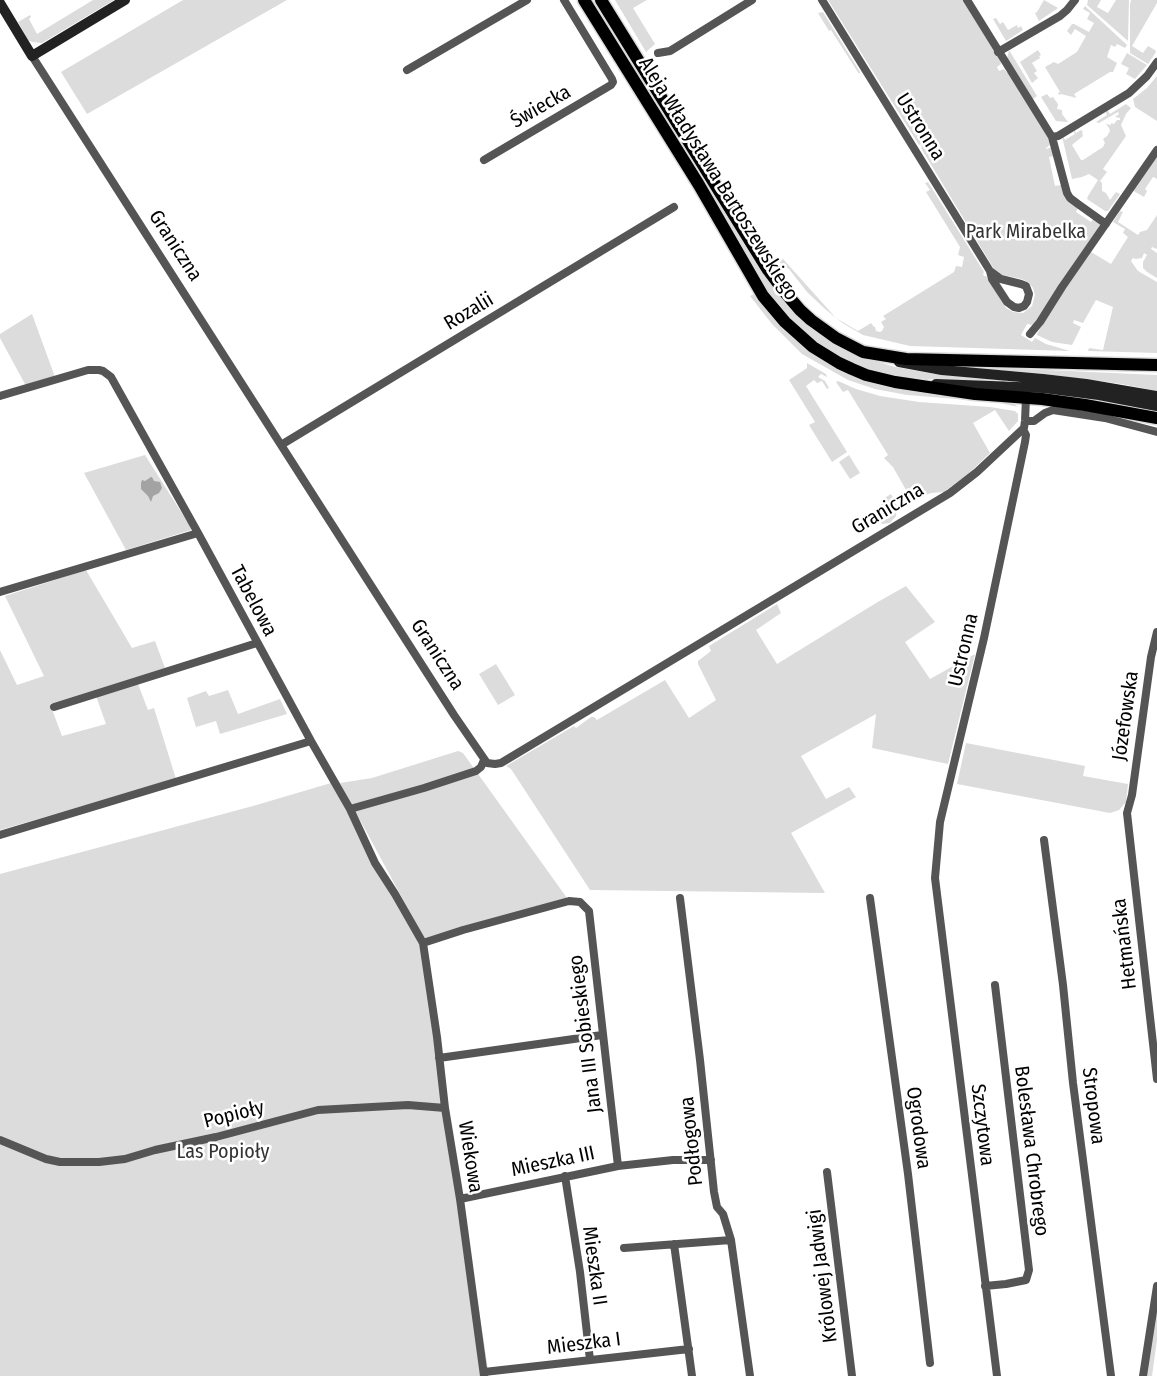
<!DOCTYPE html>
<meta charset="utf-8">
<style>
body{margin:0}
canvas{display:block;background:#fff}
</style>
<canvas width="1157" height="1376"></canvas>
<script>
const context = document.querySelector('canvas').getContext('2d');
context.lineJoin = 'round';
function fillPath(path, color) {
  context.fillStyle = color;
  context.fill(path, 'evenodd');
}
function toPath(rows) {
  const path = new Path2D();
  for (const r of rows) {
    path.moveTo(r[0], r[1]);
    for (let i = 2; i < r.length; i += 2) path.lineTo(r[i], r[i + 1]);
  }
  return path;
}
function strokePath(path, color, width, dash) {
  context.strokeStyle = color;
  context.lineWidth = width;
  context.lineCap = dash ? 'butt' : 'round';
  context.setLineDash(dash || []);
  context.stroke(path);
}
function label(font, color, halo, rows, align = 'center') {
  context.font = font + ' "Fira Sans Condensed",sans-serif';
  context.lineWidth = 5;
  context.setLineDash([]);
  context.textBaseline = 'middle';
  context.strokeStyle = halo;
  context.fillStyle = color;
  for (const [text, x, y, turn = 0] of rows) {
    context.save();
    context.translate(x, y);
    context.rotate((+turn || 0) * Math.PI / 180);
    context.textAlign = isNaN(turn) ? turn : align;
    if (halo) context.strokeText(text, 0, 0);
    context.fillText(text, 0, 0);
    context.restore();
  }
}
const green = toPath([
 [93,0,114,0,42,43,32,42,28,40,18,22,30,15,31,17,29,19,37,34],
 [183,0,287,0,87,114,61,72],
 [615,0,647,0,633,8,655,44,646,52],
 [828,0,965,0,1000,59,1001,64,997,67,999,71,1004,69,1007,73,1008,72,1050,141,1051,144,1046,148,1046,149,1052,147,1054,156,1049,157,1055,186,1061,185,1078,208,1076,212,1091,222,1094,218,1100,224,1101,226,1038,321,1032,325,1027,324,1021,335,1032,342,1035,338,1046,344,1070,351,910,346,863,335,844,324,836,318,824,308,807,292,789,269,779,262,783,259,836,318,858,331,871,323,874,327,875,327,876,331,880,332,882,331,884,327,881,322,886,319,883,316,954,272,956,266,962,267,964,257,958,255,960,247,926,192,930,190,925,183,928,182,984,272,983,274,984,276,986,276,1006,308,1013,312,1023,313,1032,306,1035,295,1033,288,1029,283,1022,279,1003,275,994,269,921,148,922,147,921,144,919,145],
 [1044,0,1058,8,1039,21,1035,13,1037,12],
 [1088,0,1101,0,1097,7,1108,13,1116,0,1129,0,1128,41,1087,5],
 [1131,0,1157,0,1157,3,1132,46,1143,53,1148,46,1155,50,1156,52,1148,64,1130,53,1130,5],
 [1085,6,1127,45,1125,48,1117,44,1115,47,1111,45,1107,57,1117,63,1113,72,1110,72,1074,94,1076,97,1075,98,1073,97,1061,94,1059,95,1058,93,1060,92,1045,67,1054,62,1058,64,1077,52,1086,36,1075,29,1071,35,1067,31,1072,24,1074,24,1089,32,1094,23,1087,19,1090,13,1083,9],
 [823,12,860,72,859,74,831,30,829,31,818,13],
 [996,18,1000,24,1003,22,1008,30,1017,25,1018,28,1021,26,1023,30,1006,41,993,19],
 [1009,50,1037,96,1032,100,1007,59],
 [1038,50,1041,55,1039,56,1040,58,1032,63,1037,71,1034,73,1038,78,1032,83,1020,62],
 [1127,53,1147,65,1135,79,1126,74,1129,68,1121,64],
 [1157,76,1157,121,1135,107,1133,99,1147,88],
 [1047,94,1050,98,1053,97,1058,104,1057,109,1062,110,1062,114,1068,122,1056,121,1041,97],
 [1126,104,1131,108,1126,114,1121,125,1126,136,1103,169,1107,172,1100,181,1102,183,1102,191,1106,193,1110,200,1116,192,1120,194,1108,211,1105,211,1087,199,1088,196,1098,180,1089,174,1082,177,1072,179,1062,136,1063,136,1065,140,1075,134,1073,130,1074,129,1076,133,1081,130,1083,132,1082,133,1083,136,1072,145,1081,160,1083,160,1103,147,1105,143,1103,139,1107,136,1110,131,1109,128,1106,124,1111,125,1111,123,1114,124,1117,120,1120,120,1120,118,1115,117,1119,114,1118,112,1099,123,1096,122,1107,115,1105,111,1107,109,1110,114],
 [1157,155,1157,179,1153,177,1145,189,1147,191,1144,197,1132,190],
 [720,205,758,265,804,321,830,341,857,355,895,367,935,374,1005,380,1005,382,926,379,893,375,860,366,830,351,798,327,773,300,752,267,718,206],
 [1120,211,1123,212,1118,222,1138,235,1140,232,1147,230,1157,215,1157,249,1152,247,1151,249,1157,253,1157,278,1147,272,1143,268,1143,262,1147,255,1144,253,1142,258,1136,259,1133,258,1131,261,1138,271,1157,282,1157,353,1088,351,1089,348,1103,350,1113,307,1096,300,1083,323,1074,320,1073,323,1081,327,1072,345,1052,342,1037,335,1037,334,1059,297,1091,252,1111,264,1128,237,1123,233,1125,229,1113,222],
 [754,294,771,316,797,342,831,366,860,378,886,387,972,399,1012,402,1018,407,995,402,907,395,875,389,848,380,802,354,772,324,750,296],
 [32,314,55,377,26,386,0,338,0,334],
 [807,363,826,374,827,377,821,374,818,377,825,381,829,388,827,389,822,381,817,383,814,380,806,386,847,452,832,462,809,425,815,422,789,380,807,368],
 [935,365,1157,375,1157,391,1121,384,1045,374],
 [838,381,856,389,880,396,919,402,990,407,1015,411,1018,414,1018,421,1009,431,995,410,973,423,990,453,968,474,944,492,931,493,926,495,918,497,908,493,906,490,893,467,884,458,888,455,848,390,843,392,836,382],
 [145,455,190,526,191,530,126,550,84,473],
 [849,455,860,473,850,479,839,462],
 [891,494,897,506,896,516,890,523,882,524,879,519,880,506,886,497],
 [86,570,132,648,155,641,165,668,50,704,62,736,106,724,96,696,138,684,148,710,154,708,176,779,0,830,0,650,17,685,44,676,5,596],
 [906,586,935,622,905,642,930,679,975,654,948,764,872,748,876,714,801,756,826,799,849,787,856,797,791,833,825,893,590,890,511,769,506,766,574,726,576,728,591,717,594,717,597,720,665,680,689,718,716,700,698,664,698,661,711,651,709,646,777,604,781,613,756,630,777,664,876,603],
 [496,664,515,695,498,705,479,674],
 [228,690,238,714,280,699,287,714,220,734,216,721,196,727,187,698,206,691,209,696],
 [966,743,1085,766,1083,776,1128,784,1126,802,1119,810,1110,813,957,784],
 [458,751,463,753,567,898,425,940,340,783,372,778],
 [331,783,423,939,489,1376,0,1376,0,874,253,806],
 [1157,1299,1157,1340,1152,1376,1145,1376]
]);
const water = toPath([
 [151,477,152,477,154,481,160,482,162,488,159,493,153,496,151,502,148,496,141,489,141,483,142,480,145,481]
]);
const street = toPath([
 [822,0,990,271,992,279,1007,302,1014,307,1019,308,1024,306,1027,302,1029,294,1026,286,1021,284,1001,279,990,271],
 [967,0,1052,137,1067,193,1070,198,1078,204,1106,224],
 [998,52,1060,16,1067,10,1075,0],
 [658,53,670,51,752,0],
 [32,56,395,623,454,715,487,763,495,764,501,763,950,493,977,472,1024,428,1025,421,1026,398],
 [407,70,527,0],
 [1052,137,1058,136,1129,93,1147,76,1157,62],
 [484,160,611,85,613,82,612,79,564,0],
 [1030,334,1040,322,1062,287,1157,150],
 [0,396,88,370,99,370,103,371,111,377,198,533,311,741,350,809,375,863,395,894,423,943,437,1037,445,1108,460,1199,484,1376],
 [1025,421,1034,421,1045,413,1053,410,1105,418,1157,432],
 [281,445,674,207],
 [0,592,198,533],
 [1157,632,1151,657,1132,795,1127,813,1157,1079],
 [54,707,257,643],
 [350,809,424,788,476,771,481,767,484,760],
 [0,835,311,741],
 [1044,840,1063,985,1073,1083,1111,1376],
 [680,898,700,1060,714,1192,717,1207,723,1214,731,1240,750,1376],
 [870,898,908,1174,930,1363],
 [423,943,463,930,569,901,580,902,589,911,618,1166],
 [439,1058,602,1035],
 [0,1140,46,1159,60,1162,99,1162,125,1159,155,1150,216,1137,318,1110,408,1105,445,1108],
 [827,1172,852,1376],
 [565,1176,580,1272,590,1360],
 [460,1199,618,1166,673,1160,711,1160],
 [674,1244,692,1376],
 [624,1248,731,1240],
 [985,1286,1006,1284,1026,1280,1029,1270,995,985],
 [484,1372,689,1349],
 [997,1376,935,878,940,822,984,638,1025,442,1026,435,1023,429],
 [1143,1376,1157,1286]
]);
const secondary = toPath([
 [0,3,32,56,125,0],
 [899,362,942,370,1043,379,1086,384,1157,396],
 [936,384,1044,388,1099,395,1157,406]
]);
const primary = toPath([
 [584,0,699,185,763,296,785,322,813,347,839,363,852,369,866,375,895,382,975,394,1042,399,1085,405,1157,418],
 [601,0,768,270,783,290,800,310,811,320,836,338,863,352,906,359,1157,365]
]);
const streetNames = [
 ["Świecka",541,107,-30],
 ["Ustronna",920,127,58],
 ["Aleja Władysława Bartoszewskiego",718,179,58],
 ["Graniczna",175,246,57],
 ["Rozalii",469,312,-31],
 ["Graniczna",888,509,-31],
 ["Tabelowa",253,601,62],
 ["Ustronna",964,650,-77],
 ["Graniczna",437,655,57],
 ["Józefowska",1126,716,-82],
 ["Hetmańska",1125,944,-97],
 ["Jana III Sobieskiego",586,1034,-97],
 ["Stropowa",1093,1106,83],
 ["Popioły",234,1115,-14],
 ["Szczytowa",982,1125,83],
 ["Ogrodowa",918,1128,82],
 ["Podłogowa",692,1141,-96],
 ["Bolesława Chrobrego",1031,1151,83],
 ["Wiekowa",470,1157,81],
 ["Mieszka III",553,1162,-12],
 ["Mieszka II",594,1266,82],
 ["Królowej Jadwigi",823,1276,-97],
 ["Mieszka I",584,1344,-7]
];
const parkNames = [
 ["Park Mirabelka",1026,232],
 ["Las Popioły",223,1152]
];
fillPath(green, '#dcdcdc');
fillPath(water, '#a3a3a3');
strokePath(primary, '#dbdbdb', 15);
strokePath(street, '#555', 8);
strokePath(secondary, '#222', 10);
strokePath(primary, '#000', 12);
label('20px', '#000', '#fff', streetNames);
label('20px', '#333', '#fff', parkNames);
</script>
